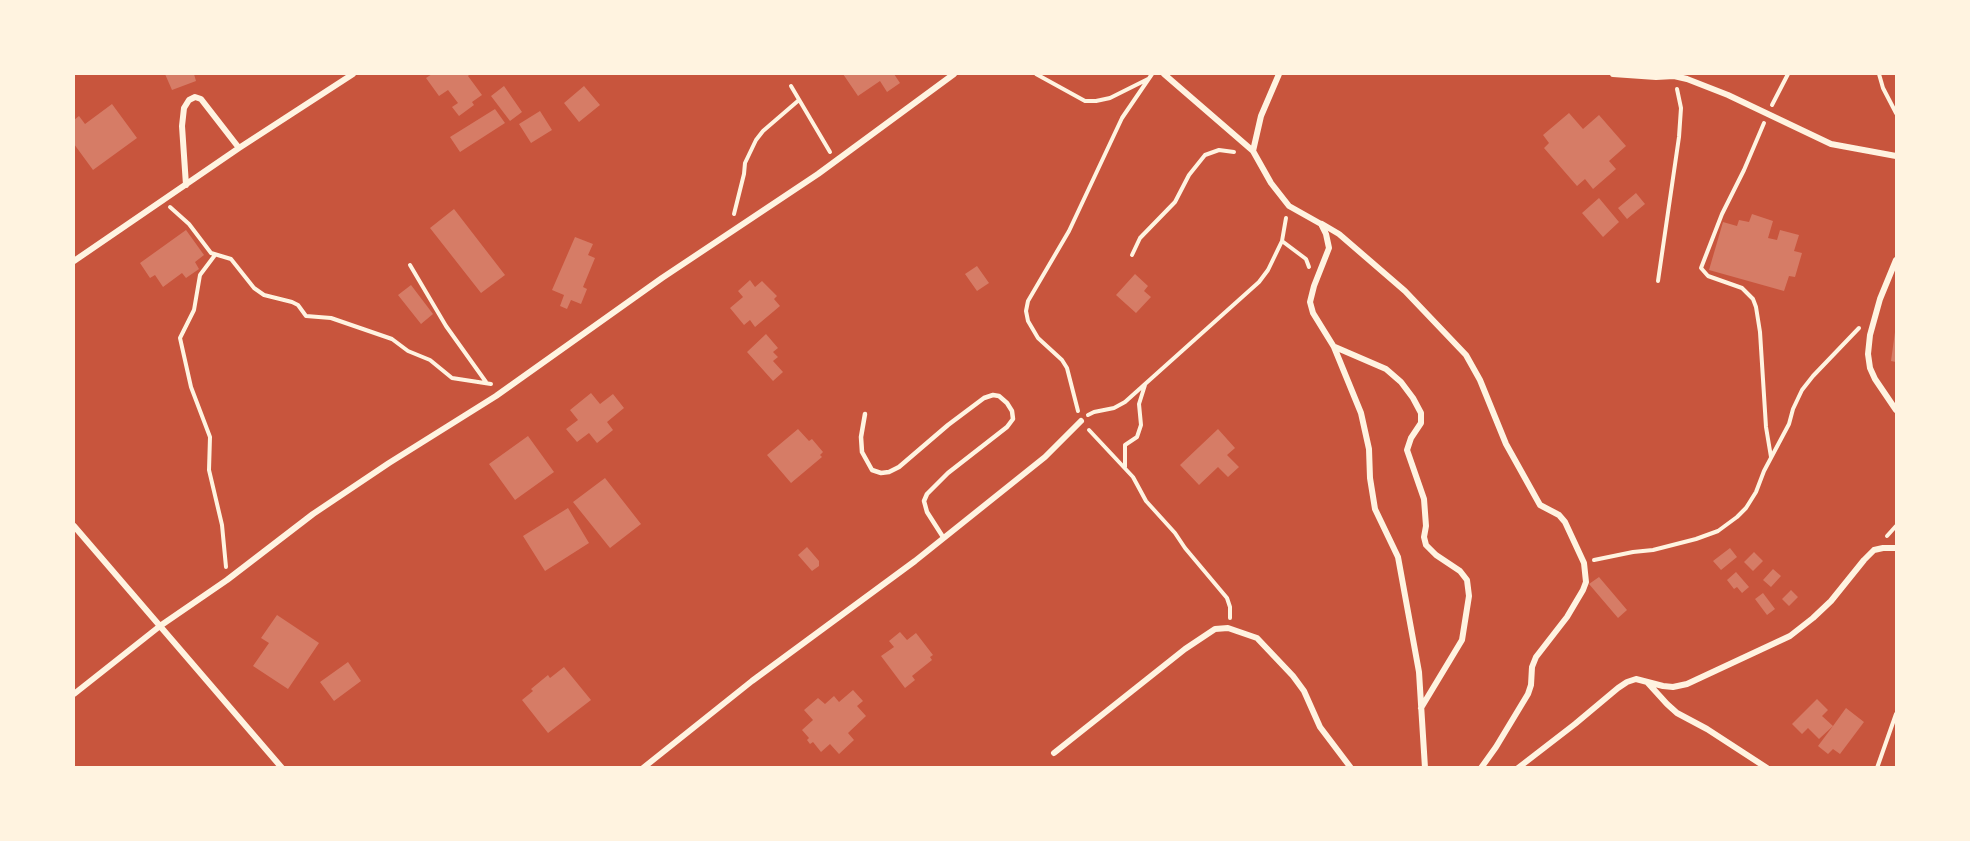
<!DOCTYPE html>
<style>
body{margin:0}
#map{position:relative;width:1970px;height:841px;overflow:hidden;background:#c8553d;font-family:"Public Sans",sans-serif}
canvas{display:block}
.frame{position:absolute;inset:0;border:75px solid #fff3e0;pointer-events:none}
</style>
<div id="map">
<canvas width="1970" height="841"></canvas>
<div class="frame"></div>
</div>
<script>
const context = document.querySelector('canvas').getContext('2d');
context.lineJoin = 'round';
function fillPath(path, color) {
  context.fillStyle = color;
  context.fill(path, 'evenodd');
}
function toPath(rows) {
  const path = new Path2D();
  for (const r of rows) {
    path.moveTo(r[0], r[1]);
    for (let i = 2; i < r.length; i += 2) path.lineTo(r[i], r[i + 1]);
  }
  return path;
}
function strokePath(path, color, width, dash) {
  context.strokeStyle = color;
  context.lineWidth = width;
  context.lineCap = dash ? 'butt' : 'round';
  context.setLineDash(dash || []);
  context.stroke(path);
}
const building = toPath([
 [165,74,194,74,196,81,172,90],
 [432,74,470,74,468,76,482,95,472,102,474,105,459,116,452,107,458,103,448,90,439,96,426,78],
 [843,74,894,74,900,83,887,92,880,81,858,96],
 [504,86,522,112,510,121,491,96],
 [584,86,600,105,579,122,564,103],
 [112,104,137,138,93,170,74,144,74,120,79,116,85,124],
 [495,109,505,123,460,152,450,137],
 [540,111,552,130,531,143,519,124],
 [1569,113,1583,129,1599,115,1626,146,1609,161,1616,169,1593,189,1585,179,1577,186,1544,148,1549,143,1543,135],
 [1636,193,1645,204,1627,219,1618,208],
 [1599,198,1619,222,1603,237,1582,213],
 [454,209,505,275,481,293,430,228],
 [1752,214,1773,221,1768,238,1777,240,1780,230,1799,235,1794,251,1802,253,1795,277,1789,276,1784,291,1709,270,1723,222,1737,226,1739,220,1749,222],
 [186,230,204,255,195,262,199,269,186,278,182,273,163,287,155,275,150,278,140,263],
 [575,237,593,244,588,255,595,258,583,287,587,289,581,304,571,300,567,309,560,306,564,295,552,290],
 [977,266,989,283,977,291,965,274],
 [1135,274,1148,286,1144,291,1151,297,1136,313,1116,295],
 [750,280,755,287,762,281,777,296,774,299,780,306,755,327,750,320,744,325,730,308,743,297,738,291],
 [411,285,433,314,421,324,398,295],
 [1895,332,1896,333,1896,362,1891,361],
 [766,334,778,348,773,352,778,357,773,361,783,372,773,381,747,352],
 [591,393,600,404,613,394,624,408,607,422,613,430,597,443,589,433,577,442,566,429,578,420,570,410],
 [798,429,809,441,812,439,823,452,820,455,822,457,791,483,767,455],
 [1218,429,1235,448,1227,455,1239,467,1228,477,1218,467,1199,485,1180,465],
 [528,436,554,472,515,500,489,464],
 [605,478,641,524,610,548,573,502],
 [568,508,589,543,545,571,523,536],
 [807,547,819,561,819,566,812,571,798,555],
 [1730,548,1737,557,1721,570,1713,561],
 [1754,552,1763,561,1753,571,1744,562],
 [1773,569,1781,576,1771,587,1763,580],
 [1736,572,1749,587,1742,593,1737,587,1734,589,1727,580],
 [1599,577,1627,610,1618,618,1589,584],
 [1791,590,1798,597,1789,606,1782,599],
 [1763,593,1775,609,1767,615,1755,599],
 [277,615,319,643,288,689,253,666,269,643,261,638],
 [900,632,907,640,916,633,933,655,930,657,932,660,912,676,915,680,905,688,881,656,894,647,889,641],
 [348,662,361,681,334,701,320,682],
 [564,667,591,700,548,733,522,700,533,691,531,689,548,675,550,678],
 [853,690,863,701,857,706,866,716,848,733,854,740,839,754,830,744,821,752,813,742,810,744,807,740,809,738,802,730,813,720,804,710,818,698,825,704,834,696,839,702],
 [1817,699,1828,710,1822,716,1833,726,1846,708,1864,722,1840,754,1833,749,1828,754,1818,746,1833,726,1819,739,1808,728,1802,734,1792,724]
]);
const path = toPath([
 [1036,74,1085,101,1096,101,1110,98,1148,79],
 [1879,74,1883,88,1896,113],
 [791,86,830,152],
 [1772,105,1788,74],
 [1764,123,1744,170,1722,214,1701,268,1708,276,1742,288,1753,299,1756,307,1760,332,1766,427,1771,457],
 [170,207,189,224,211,253,231,259,254,288,264,295,292,302,298,305,306,316,331,318,392,339,408,351,430,360,452,378,491,384],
 [734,214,744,174,745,163,756,140,763,131,799,100],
 [1282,241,1306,259,1309,267],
 [215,255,200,275,194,310,180,338,191,387,210,437,209,470,222,525,226,567],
 [1132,255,1140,238,1175,202,1189,175,1205,155,1219,150,1234,152],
 [410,265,446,326,486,382],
 [1658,281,1679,137,1681,108,1677,89],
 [1078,411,1067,368,1062,360,1038,338,1028,321,1026,311,1028,301,1069,231,1122,118,1152,74],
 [1088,415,1094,412,1114,408,1125,402,1259,282,1268,270,1282,241,1286,218],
 [1089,430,1133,477,1146,501,1175,533,1185,548,1227,598,1230,607,1230,618],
 [1125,467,1125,445,1137,437,1141,425,1139,404,1145,385],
 [1887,536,1896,526],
 [1594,560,1633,552,1653,550,1696,539,1718,531,1737,517,1746,508,1756,492,1764,471,1789,424,1793,409,1802,390,1813,376,1859,328],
 [1877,768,1896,714]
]);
const service = toPath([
 [865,414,861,437,862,452,872,470,881,473,889,472,899,467,948,425,984,398,993,395,999,396,1007,403,1012,411,1013,419,1007,427,948,473,927,494,924,501,927,512,943,537]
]);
const minor = toPath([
 [1164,74,1253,151,1271,183,1289,206,1321,224,1326,234,1329,248,1314,286,1310,302,1313,313,1334,347,1361,413,1369,449,1370,478,1375,509,1398,557,1419,672,1425,768],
 [1613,74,1656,77,1674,76,1687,79,1728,95,1831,144,1896,156],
 [1253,151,1261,116,1279,74],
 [186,185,182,126,184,108,189,100,195,97,201,99,239,148],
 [1322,224,1339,234,1405,291,1466,355,1480,380,1506,444,1540,505,1559,515,1565,522,1584,563,1586,582,1583,590,1567,617,1536,657,1532,667,1531,685,1528,694,1496,747,1481,768],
 [1896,260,1880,299,1870,335,1868,354,1870,368,1875,379,1896,410],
 [74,261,239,148,353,74],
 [1335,347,1386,369,1401,382,1413,398,1421,413,1421,423,1411,438,1407,450,1424,499,1426,526,1424,537,1426,545,1436,555,1460,571,1467,580,1469,596,1462,640,1421,708],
 [74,526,282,768],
 [1647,682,1667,704,1677,713,1707,729,1767,768],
 [74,694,160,626,227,580,313,514,389,463,496,396,662,278,818,174,954,74],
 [1054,753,1185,649,1215,629,1228,628,1257,638,1293,676,1304,691,1320,727,1351,768],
 [643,768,752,681,915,561,1045,457,1081,421],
 [1518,768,1575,724,1618,688,1627,682,1636,679,1663,686,1673,687,1687,684,1790,636,1813,618,1831,601,1864,560,1874,550,1883,548,1896,548]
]);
fillPath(building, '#d67c66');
strokePath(path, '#fff3e0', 4);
strokePath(service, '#fff3e0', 4.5);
strokePath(minor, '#fff3e0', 6);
</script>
